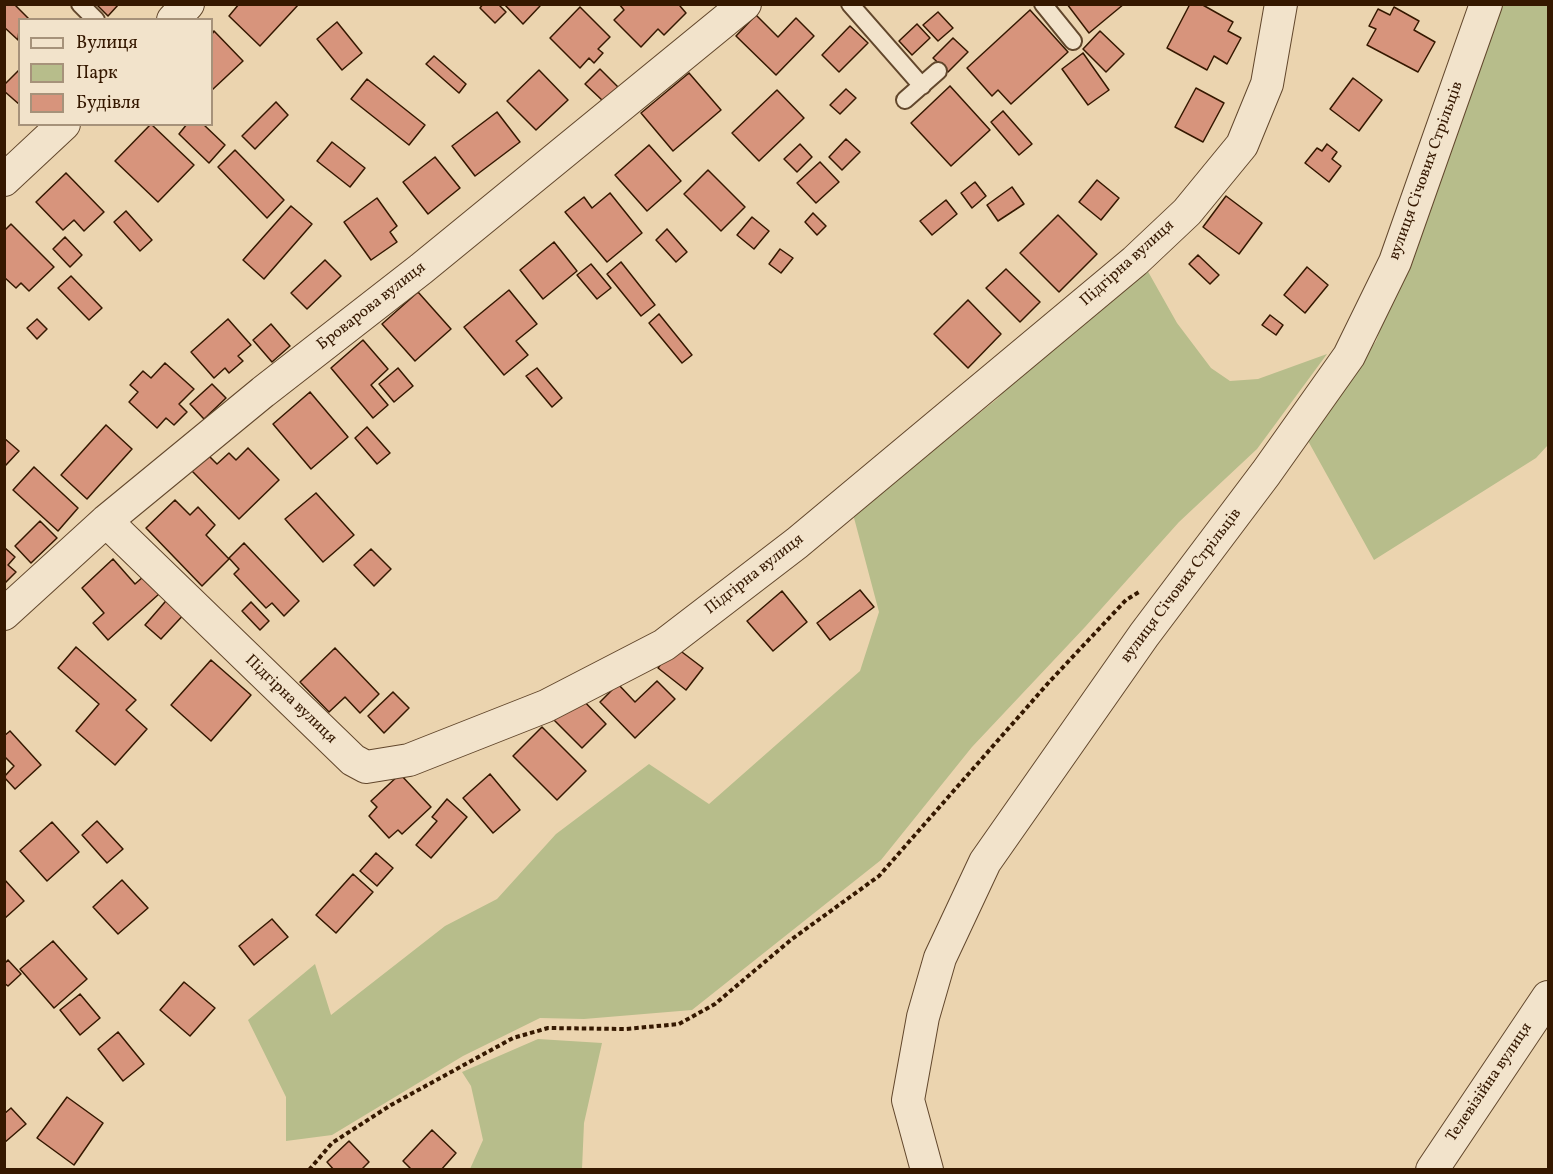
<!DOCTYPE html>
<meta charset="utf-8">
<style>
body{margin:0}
#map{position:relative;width:1553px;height:1174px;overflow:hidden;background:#ebd4af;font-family:Vollkorn,serif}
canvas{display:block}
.frame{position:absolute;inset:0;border:6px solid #351800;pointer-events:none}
.legend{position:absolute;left:18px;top:18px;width:195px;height:108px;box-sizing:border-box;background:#f2e3cb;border:2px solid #a6927a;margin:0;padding:8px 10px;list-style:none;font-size:18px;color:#351800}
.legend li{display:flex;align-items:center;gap:12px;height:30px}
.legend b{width:30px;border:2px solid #a6927a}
</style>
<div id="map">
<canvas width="1553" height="1174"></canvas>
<div class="frame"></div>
<ul class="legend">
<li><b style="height:8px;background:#f2e3cb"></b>Вулиця</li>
<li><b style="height:16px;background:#b7bd8b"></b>Парк</li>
<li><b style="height:16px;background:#d7947c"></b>Будівля</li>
</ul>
</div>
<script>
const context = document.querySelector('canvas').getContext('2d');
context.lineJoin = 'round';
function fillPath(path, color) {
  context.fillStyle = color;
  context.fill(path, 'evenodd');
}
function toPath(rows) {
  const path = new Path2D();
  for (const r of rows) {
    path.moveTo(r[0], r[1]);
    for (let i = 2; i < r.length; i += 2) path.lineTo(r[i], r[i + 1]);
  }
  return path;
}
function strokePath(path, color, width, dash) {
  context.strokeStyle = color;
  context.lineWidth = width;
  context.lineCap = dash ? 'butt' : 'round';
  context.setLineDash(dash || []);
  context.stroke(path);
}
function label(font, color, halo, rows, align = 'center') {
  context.font = font + ' Vollkorn,serif';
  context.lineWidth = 4.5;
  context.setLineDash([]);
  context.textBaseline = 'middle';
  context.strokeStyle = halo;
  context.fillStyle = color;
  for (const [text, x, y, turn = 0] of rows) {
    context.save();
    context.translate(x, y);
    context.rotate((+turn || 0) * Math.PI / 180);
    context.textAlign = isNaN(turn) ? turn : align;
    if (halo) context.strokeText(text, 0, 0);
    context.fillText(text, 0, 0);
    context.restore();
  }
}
const green = toPath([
 [1499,5,1548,5,1548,445,1536,458,1374,560,1307,439,1376,341],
 [1146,268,1177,323,1211,368,1230,381,1258,379,1327,354,1257,449,1179,522,1085,627,972,747,881,860,692,1010,584,1019,540,1018,463,1056,332,1135,286,1141,286,1097,248,1020,315,964,331,1015,445,926,497,899,556,834,649,764,709,804,860,671,879,612,853,514,997,399,1023,369],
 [538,1039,602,1043,584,1123,582,1169,470,1169,483,1140,471,1086,462,1072]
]);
const building = toPath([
 [4,4,14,4,30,20,20,20,18,40,4,27,4,4],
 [96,4,119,4,108,16,96,4],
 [239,4,299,4,260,46,229,16,239,4],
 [483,4,498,4,506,12,495,23,480,8,483,4],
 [504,4,538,4,540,6,523,24,504,4],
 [619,4,681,4,680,6,686,13,664,35,658,29,641,47,614,20,624,10,619,4],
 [1067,4,1124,4,1089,33,1067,4],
 [1190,4,1201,4,1233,22,1228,31,1241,38,1227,64,1214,56,1207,70,1167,48,1190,4],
 [580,7,610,37,598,49,603,53,594,63,589,58,580,68,550,38,580,7],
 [1394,7,1419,21,1414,30,1435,42,1418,72,1367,45,1376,29,1369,26,1378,9,1390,15,1394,7],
 [1030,10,1068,52,1011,104,998,90,992,96,967,68,1030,10],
 [938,12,953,28,938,41,923,25,938,12],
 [756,15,778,37,796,18,814,36,776,75,736,36,756,15],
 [337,22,362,53,342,70,317,39,337,22],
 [917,24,930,38,912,55,899,41,917,24],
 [850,26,868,43,839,72,822,55,850,26],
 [214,31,243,61,212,90,212,34,214,31],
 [1100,31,1124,54,1106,72,1083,49,1100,31],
 [953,38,968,52,948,72,933,58,953,38],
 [1083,53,1109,90,1088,105,1062,69,1083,53],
 [434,56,466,84,459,93,426,64,434,56],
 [20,69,20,105,4,91,4,85,20,69],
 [600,69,618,87,603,101,585,84,600,69],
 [539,70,568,100,536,130,507,101,539,70],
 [689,73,721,110,673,151,641,113,689,73],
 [1353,78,1382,100,1359,131,1330,109,1353,78],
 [367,79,425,125,409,145,351,99,367,79],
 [950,86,990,130,951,166,911,123,950,86],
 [1196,88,1224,103,1203,142,1175,127,1196,88],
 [846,89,856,98,840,114,830,105,846,89],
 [777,90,804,118,759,161,732,133,777,90],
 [276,102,288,115,255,149,242,136,276,102],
 [1003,111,1032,144,1019,155,991,122,1003,111],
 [497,112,520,142,475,176,452,146,497,112],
 [151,124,194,165,158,202,115,161,151,124],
 [187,124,203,124,225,145,209,163,179,134,187,124],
 [846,139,860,152,842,170,829,157,846,139],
 [332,142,365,168,350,187,317,161,332,142],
 [800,144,812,157,797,172,784,159,800,144],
 [1327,144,1337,152,1332,159,1341,166,1329,182,1305,163,1317,148,1322,151,1327,144],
 [649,145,681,181,647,211,615,175,649,145],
 [235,150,284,200,267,218,218,167,235,150],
 [435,157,460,188,428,214,403,182,435,157],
 [820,162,839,182,816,203,797,183,820,162],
 [708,170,745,207,721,231,684,194,708,170],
 [66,173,104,212,84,231,74,220,63,230,36,202,66,173],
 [1097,180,1119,198,1101,220,1079,202,1097,180],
 [975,182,986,196,972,208,961,193,975,182],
 [1012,187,1024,204,998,221,987,205,1012,187],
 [610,193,642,233,607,262,565,212,584,197,592,208,610,193],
 [1226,196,1262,223,1239,254,1203,227,1226,196],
 [377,198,397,226,390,232,397,242,371,260,344,222,377,198],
 [946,200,957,214,932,235,920,221,946,200],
 [291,206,312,224,264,279,243,260,291,206],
 [126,211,152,240,140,251,114,222,126,211],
 [813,213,826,226,817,235,805,222,813,213],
 [1058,215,1097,254,1059,292,1020,253,1058,215],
 [752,217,769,231,754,249,737,235,752,217],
 [11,224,54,267,29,291,21,283,16,288,4,277,4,231,11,224],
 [667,229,687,252,676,262,656,240,667,229],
 [65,237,82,255,70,267,53,249,65,237],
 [554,242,577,271,543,299,520,270,554,242],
 [780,249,793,258,781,273,769,264,780,249],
 [1198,255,1219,275,1210,284,1189,264,1198,255],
 [325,260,341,276,307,309,291,293,325,260],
 [621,262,655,305,641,316,607,274,621,262],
 [591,264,611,288,597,299,577,275,591,264],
 [1307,267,1328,285,1305,313,1284,295,1307,267],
 [1006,269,1040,302,1020,322,986,288,1006,269],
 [71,276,102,308,89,320,58,288,71,276],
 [509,290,537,324,516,341,528,355,504,375,464,327,509,290],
 [418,292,451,329,415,361,382,324,418,292],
 [968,300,1001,334,968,368,934,334,968,300],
 [659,314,692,355,682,363,649,323,659,314],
 [1270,315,1283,325,1276,335,1262,325,1270,315],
 [37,319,47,329,37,339,27,328,37,319],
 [228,319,251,345,238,356,243,361,229,373,225,368,214,378,191,352,228,319],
 [271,324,290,346,272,362,253,340,271,324],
 [363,340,388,369,371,385,388,405,373,418,331,368,363,340],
 [165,363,194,389,179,404,187,412,174,425,166,418,157,428,129,402,138,392,130,385,143,371,151,378,165,363],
 [398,368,413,386,394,402,379,384,398,368],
 [537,368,562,398,552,407,526,376,537,368],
 [212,384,226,398,204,419,190,404,212,384],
 [310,392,348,437,311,469,273,424,310,392],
 [106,425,132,449,87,499,61,475,106,425],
 [367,427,390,453,377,464,355,438,367,427],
 [4,438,19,451,6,465,4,464,4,438],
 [248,448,279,480,239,519,192,471,208,455,217,464,229,453,236,460,248,448],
 [34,467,78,508,58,531,13,490,34,467],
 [316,493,354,535,323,562,285,519,316,493],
 [175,500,190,515,198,507,215,525,206,535,229,559,202,586,146,528,175,500],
 [40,521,57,538,31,563,15,546,40,521],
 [244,543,299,601,284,616,272,603,266,608,234,574,239,569,229,558,244,543],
 [4,547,15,557,8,565,16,572,4,584,4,547],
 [371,549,391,569,374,586,354,565,371,549],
 [113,559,135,584,143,577,159,594,108,640,93,623,104,613,82,588,113,559],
 [860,590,874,607,830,640,817,623,860,590],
 [782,591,807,622,773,651,747,621,782,591],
 [171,595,188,610,161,639,145,625,171,595],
 [251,602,269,621,260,630,242,611,251,602],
 [674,646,703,668,686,690,658,668,674,646],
 [76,647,136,700,126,710,147,729,115,765,76,731,99,704,58,668,76,647],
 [335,648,379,694,360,713,345,697,329,712,300,682,335,648],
 [211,660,251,695,211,741,171,705,211,660],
 [657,681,675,699,635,738,600,702,618,684,635,702,657,681],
 [393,692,409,708,384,733,368,716,393,692],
 [579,696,606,724,582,748,554,720,579,696],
 [542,727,586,771,557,800,513,756,542,727],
 [10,731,41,765,15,789,4,777,14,766,4,756,4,736,10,731],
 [400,774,431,807,402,834,398,830,389,838,369,816,377,807,371,801,400,774],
 [490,774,520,810,493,833,463,798,490,774],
 [447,799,467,817,431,858,416,845,437,821,432,817,447,799],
 [97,821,123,849,107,863,82,835,97,821],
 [52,822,79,852,47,881,20,851,52,822],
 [376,853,393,868,377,886,360,871,376,853],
 [353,874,373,892,336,933,316,915,353,874],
 [4,879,24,901,4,919,4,879],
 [122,880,148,908,118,934,93,907,122,880],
 [272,919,288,937,254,965,239,946,272,919],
 [53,941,87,979,54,1008,20,969,53,941],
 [8,960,21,974,8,986,4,983,4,964,8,960],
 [184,982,215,1008,190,1036,160,1010,184,982],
 [80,994,100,1018,80,1035,60,1010,80,994],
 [118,1032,144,1064,123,1081,98,1049,118,1032],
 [67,1097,103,1123,74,1165,37,1138,67,1097],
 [11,1108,26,1124,4,1143,4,1114,11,1108],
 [432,1130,456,1153,441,1170,412,1170,403,1161,432,1130],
 [349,1141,369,1162,361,1170,334,1170,327,1162,349,1141]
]);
const path = toPath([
 [309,1170,332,1143,391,1105,513,1038,548,1028,626,1029,679,1024,715,1004,792,939,879,876,1050,681,1126,600,1139,592]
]);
const lane = toPath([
 [80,4,96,20],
 [850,4,922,86],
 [1043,4,1073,41],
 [905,100,938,71]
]);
const street = toPath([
 [173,20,188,4],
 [4,180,64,124],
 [106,521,353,760,366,767,409,760,546,706,664,645,797,543,1135,261,1187,212,1242,145,1267,84,1281,4],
 [4,614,106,521,263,392,421,269,745,4],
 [927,1170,908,1100,923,1017,940,958,985,862,1144,635,1266,473,1349,356,1395,262,1486,4],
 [1432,1170,1548,997]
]);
const streetNames = [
 ["вулиця Січових Стрільців",1427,171,-70],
 ["Підгірна вулиця",1128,264,-42],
 ["Броварова вулиця",372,307,-38],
 ["Підгірна вулиця",755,575,-38],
 ["вулиця Січових Стрільців",1182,586,-53],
 ["Підгірна вулиця",290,700,44],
 ["Телевізійна вулиця",1490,1083,-56]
];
fillPath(green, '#b7bd8b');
fillPath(building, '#d7947c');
strokePath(building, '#351800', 1.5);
strokePath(lane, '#62472c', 20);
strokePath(street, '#62472c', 34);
strokePath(path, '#351800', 4, [4.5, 3]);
strokePath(lane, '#f2e3cb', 16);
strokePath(street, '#f2e3cb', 32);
label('16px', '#351800', '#f2e3cb', streetNames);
</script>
